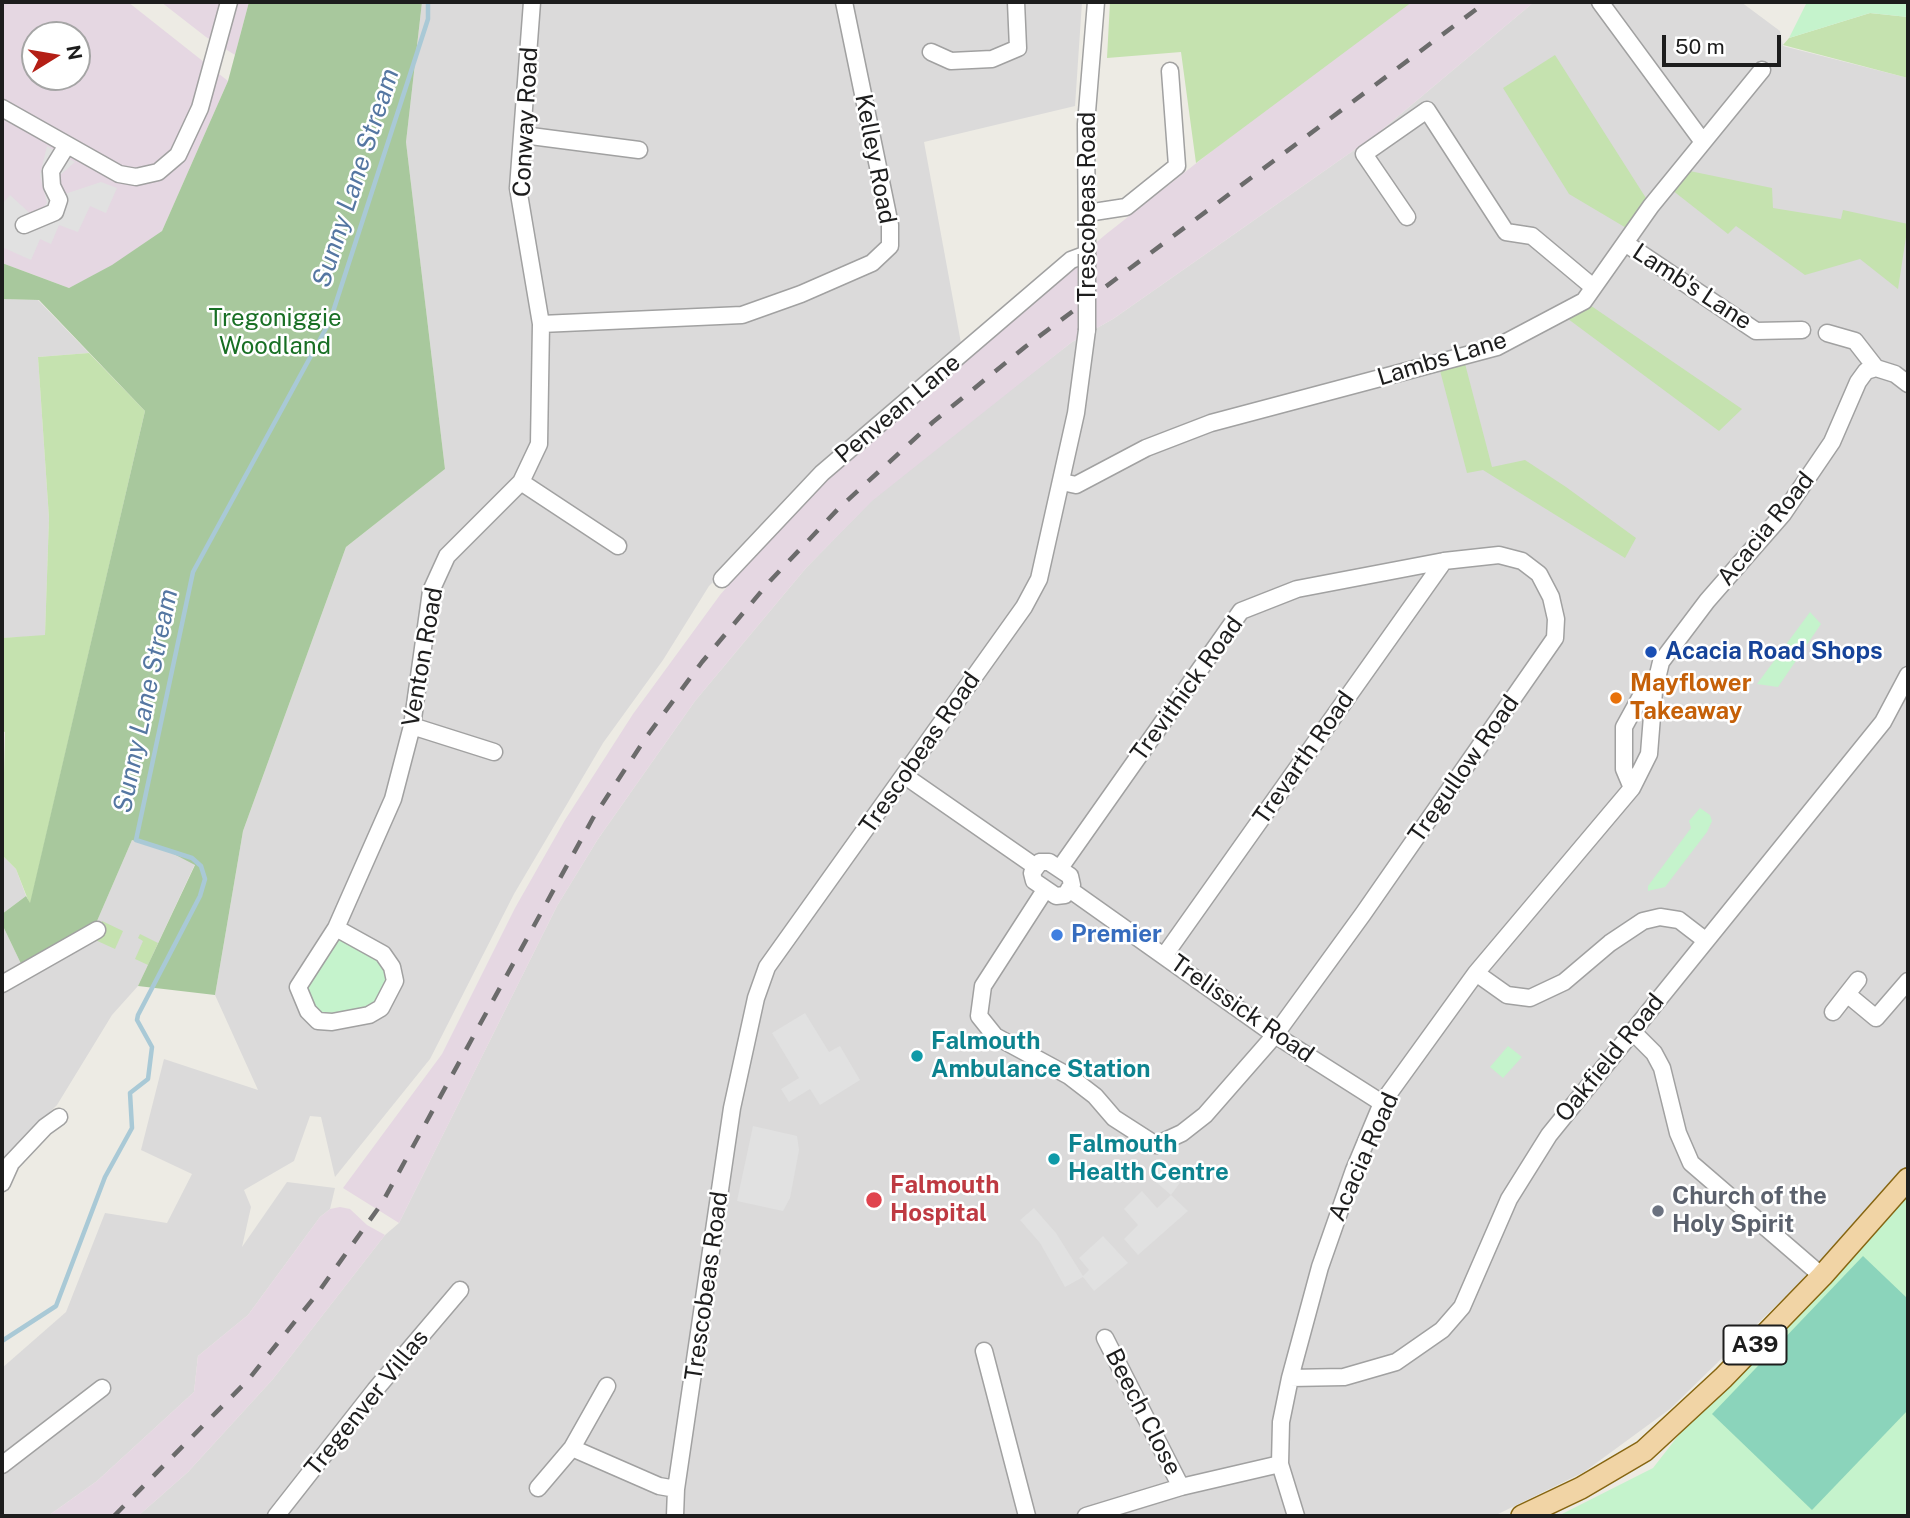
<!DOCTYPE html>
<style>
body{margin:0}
#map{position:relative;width:1910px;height:1518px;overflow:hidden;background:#edebe4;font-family:"Public Sans",sans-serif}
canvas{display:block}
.frame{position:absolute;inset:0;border:4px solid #1d1d1d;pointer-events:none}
.north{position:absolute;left:21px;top:21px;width:70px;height:70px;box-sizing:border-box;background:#fff;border:2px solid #a5a5a5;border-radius:50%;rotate:79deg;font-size:19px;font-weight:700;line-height:28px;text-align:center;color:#1d1d1d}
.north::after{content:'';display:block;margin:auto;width:24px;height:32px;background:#b41f16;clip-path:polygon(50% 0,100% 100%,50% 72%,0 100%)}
.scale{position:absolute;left:1662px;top:35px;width:119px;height:32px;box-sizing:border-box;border:4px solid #1d1d1d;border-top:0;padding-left:9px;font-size:21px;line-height:24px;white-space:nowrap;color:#1d1d1d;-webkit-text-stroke:5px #fff;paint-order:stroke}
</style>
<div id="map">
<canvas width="1910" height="1518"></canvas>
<div class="frame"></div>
<div class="north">N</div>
<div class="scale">50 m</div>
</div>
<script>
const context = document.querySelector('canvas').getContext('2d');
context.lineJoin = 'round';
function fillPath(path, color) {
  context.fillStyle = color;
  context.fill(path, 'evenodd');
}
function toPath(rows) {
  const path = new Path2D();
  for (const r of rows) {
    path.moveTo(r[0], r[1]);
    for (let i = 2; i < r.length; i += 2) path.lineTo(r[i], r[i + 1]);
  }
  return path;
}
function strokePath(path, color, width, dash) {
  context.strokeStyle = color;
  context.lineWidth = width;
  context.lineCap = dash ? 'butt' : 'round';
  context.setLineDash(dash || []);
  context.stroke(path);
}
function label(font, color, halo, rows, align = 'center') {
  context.font = font + ' "Public Sans",sans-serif';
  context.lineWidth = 5;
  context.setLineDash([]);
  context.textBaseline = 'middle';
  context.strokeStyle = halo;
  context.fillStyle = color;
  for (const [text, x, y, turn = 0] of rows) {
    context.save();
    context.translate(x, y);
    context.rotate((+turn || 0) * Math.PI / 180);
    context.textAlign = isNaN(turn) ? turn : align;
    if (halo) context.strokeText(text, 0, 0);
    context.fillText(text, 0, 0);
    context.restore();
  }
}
const residential = toPath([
 [422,2,1082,2,1075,106,924,142,961,343,935,363,709,586,663,660,603,743,514,894,430,1059,335,1177,321,1117,310,1116,294,1161,244,1190,251,1207,242,1247,287,1182,335,1188,330,1209,320,1217,248,1315,198,1356,194,1392,97,1481,48,1516,2,1516,2,1368,66,1312,105,1213,167,1223,192,1174,141,1150,164,1059,258,1090,215,995,243,831,346,547,445,469,406,142],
 [1534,2,1741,2,1780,31,1783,46,1908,78,1908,1165,1798,1284,1670,1409,1584,1472,1494,1516,138,1516,188,1472,273,1379,385,1235,399,1223,557,906,598,839,695,701,806,568,872,500,957,431,1072,342,1113,319,1377,134],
 [2,299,38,300,89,353,38,357,49,518,45,636,2,638],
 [132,840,170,852,195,864,138,986,112,1015,57,1105,2,1160,2,924,24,970,94,928],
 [2,855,16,869,26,896,2,914]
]);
const industrial = toPath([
 [2,2,128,2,228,81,162,231,112,266,69,288,2,263],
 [35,35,77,35,77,77,35,77],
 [161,2,249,2,235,55,206,37],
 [1411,2,1534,2,1377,134,1113,319,1072,342,872,501,806,568,695,701,598,839,557,906,399,1223,343,1188,442,1054,515,908,565,820,633,714,720,595,778,528,864,442,1105,235,1316,69],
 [340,1207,350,1209,367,1225,385,1235,273,1379,188,1472,138,1516,48,1516,97,1481,194,1392,198,1356,248,1315,320,1217,330,1209]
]);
const grass = toPath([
 [1110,2,1412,2,1196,163,1181,52,1107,58],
 [1870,13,1908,17,1908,78,1783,45,1789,38],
 [1555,55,1651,206,1633,232,1569,194,1503,88],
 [1680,169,1772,188,1773,208,1841,219,1843,210,1908,224,1898,289,1860,259,1805,275,1736,226,1728,234,1667,186],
 [1584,301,1742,409,1719,431,1560,313],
 [89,353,145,411,30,905,16,869,2,855,5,732,2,731,2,638,45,635,49,518,38,357],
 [1463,356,1492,467,1525,460,1566,487,1636,538,1625,558,1483,470,1467,473,1438,363],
 [102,921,123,931,115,949,93,939],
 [140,934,158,943,148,965,135,959,143,941,138,938]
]);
const forest = toPath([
 [249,2,422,2,406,142,445,469,346,547,243,831,215,995,138,986,195,865,170,852,132,840,94,928,24,970,2,924,2,914,26,896,30,903,145,411,39,300,2,299,2,263,69,288,112,265,162,231,228,81]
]);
const park = toPath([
 [1807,2,1908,2,1908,17,1870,13,1789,38],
 [1810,612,1821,624,1778,687,1757,684],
 [1700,808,1710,815,1712,821,1707,832,1665,887,1648,891,1648,886,1691,828,1689,821],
 [337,939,379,959,388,981,375,1004,364,1010,318,1014,303,988],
 [1508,1046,1522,1057,1503,1078,1490,1067],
 [1908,1179,1908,1516,1558,1516,1653,1468,1723,1378]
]);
const pitch = toPath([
 [1863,1256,1908,1299,1908,1410,1812,1510,1712,1414]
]);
const parking = toPath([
 [47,146,75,162,58,177,65,194,101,182,117,188,106,213,90,206,78,232,59,225,51,244,40,239,31,260,2,247,2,204,10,195,34,217,47,203,40,175],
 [805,1013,829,1052,840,1046,860,1080,820,1105,810,1089,789,1102,781,1089,799,1078,772,1033],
 [753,1126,797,1136,799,1150,790,1198,783,1211,737,1201],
 [1159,1163,1182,1180,1171,1195,1188,1211,1138,1255,1124,1239,1138,1225,1124,1209,1142,1191,1157,1208,1171,1195,1149,1176],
 [1034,1208,1056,1233,1083,1276,1089,1270,1079,1258,1103,1236,1128,1263,1094,1291,1083,1277,1065,1287,1040,1243,1020,1220]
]);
const stream = toPath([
 [2,1341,56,1306,105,1177,132,1128,130,1093,148,1079,152,1047,137,1020,138,1015,200,896,205,879,201,866,192,858,136,840,193,572,330,321,428,19,428,2]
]);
const minor = toPath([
 [1600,2,1703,142],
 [931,52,951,61,992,59,1018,48,1016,2],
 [2,108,119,174,136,177,158,172,178,155,200,108,229,2],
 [523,135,639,150],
 [1087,213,1126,207,1177,166,1170,71],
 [1407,217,1364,154,1427,110,1506,232,1532,236,1593,287],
 [24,225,55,212,59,200,52,186,51,171,67,145],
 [1625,243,1756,331,1802,330],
 [541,324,742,315,801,294,872,263,890,246,890,225,844,2],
 [1827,333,1855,341,1876,368,1895,374,1908,384],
 [521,482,618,546],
 [1062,482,1076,485,1146,448,1211,423,1497,347,1584,301,1651,206,1762,70],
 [722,579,822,473,1071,260,1087,254,1086,124,1096,2],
 [412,726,494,752],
 [905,776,1036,867],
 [1632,788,1624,769,1624,727,1641,696,1654,691],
 [1040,862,1049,862,1070,876,1072,885,1065,895,1056,896,1034,881,1032,873,1040,862],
 [1069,889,1275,1035,1382,1103],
 [1045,890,983,986,979,1016,995,1036,1069,1076,1095,1096,1114,1118,1156,1145,1182,1133,1205,1115,1275,1035,1363,914,1555,638,1556,619,1551,597,1539,574,1522,561,1499,555,1444,561,1297,589,1241,611,1060,868],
 [336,928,298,987,308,1011,318,1021,332,1022,369,1015,381,1008,395,981,392,967,383,954,336,928,393,799,412,726,431,591,447,556,521,482,539,444,541,324,518,188,532,2],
 [1164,956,1444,561],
 [1476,973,1507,995,1530,998,1564,982,1610,943,1643,921,1660,917,1679,920,1705,940],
 [2,984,97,930],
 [1847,994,1858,980],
 [1833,1012,1847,994,1876,1018,1908,981],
 [1632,1031,1654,1053,1662,1068,1678,1133,1691,1163,1822,1276],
 [2,1183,11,1163,45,1127,59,1117],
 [1105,1338,1181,1487],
 [984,1351,1027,1516],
 [1290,1378,1344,1377,1396,1362,1442,1330,1462,1307,1509,1199,1549,1135,1883,722,1908,675],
 [572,1448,607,1386],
 [2,1465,102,1388],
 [538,1488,572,1448,659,1486,676,1489],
 [276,1516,375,1390,460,1290],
 [675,1516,676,1489,732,1108,756,998,767,967,1024,607,1039,579,1076,413,1087,330],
 [1086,1516,1181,1487,1280,1464],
 [1296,1516,1280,1464,1281,1422,1290,1378,1320,1267,1354,1170,1382,1103,1476,973,1632,788,1649,754,1654,691,1661,662,1707,601,1783,514,1832,442,1858,382,1866,371,1876,368]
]);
const major = toPath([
 [1522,1516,1581,1488,1644,1451,1723,1378,1822,1276,1908,1179]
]);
const rail = toPath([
 [114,1516,248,1380,317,1294,382,1203,593,818,647,736,702,662,770,581,838,509,933,422,1025,347,1486,2]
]);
const minorBridge = toPath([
 [1087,254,1087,330]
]);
const markers = [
 [1651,652,7,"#1a4fb4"],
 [1616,698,7,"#e8710a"],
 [1057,935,7,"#3f7fe0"],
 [917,1056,7,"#0f9aa8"],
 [1054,1159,7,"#0f9aa8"],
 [874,1200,9,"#e0444e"],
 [1658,1211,7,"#6b7280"]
];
const shields = [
 [1755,1345,63]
];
const shieldNames = [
 ["A39",1755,1345]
];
const streetNames = [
 ["Conway Road",526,122,-87],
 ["Kelley Road",875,159,79],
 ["Trescobeas Road",1088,207,-90],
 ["Lamb's Lane",1692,287,33],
 ["Lambs Lane",1442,359,-17],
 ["Penvean Lane",898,409,-40],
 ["Acacia Road",1766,529,-51],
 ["Venton Road",423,657,-80],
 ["Trevithick Road",1187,689,-54],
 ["Trescobeas Road",920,753,-55],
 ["Trevarth Road",1304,758,-55],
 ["Tregullow Road",1464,769,-55],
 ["Trelissick Road",1242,1009,35],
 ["Oakfield Road",1610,1058,-51],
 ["Acacia Road",1364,1157,-66],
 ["Trescobeas Road",707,1286,-82],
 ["Tregenver Villas",367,1403,-51],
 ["Beech Close",1143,1412,63]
];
const parkNames = [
 ["Tregoniggie",275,319],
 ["Woodland",275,347]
];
const transitNames = [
 ["Acacia Road Shops",1665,652]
];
const foodNames = [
 ["Mayflower",1630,684],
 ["Takeaway",1630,712]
];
const shopNames = [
 ["Premier",1071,935]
];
const cultureNames = [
 ["Falmouth",931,1042],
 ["Ambulance Station",931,1070],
 ["Falmouth",1068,1145],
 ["Health Centre",1068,1173]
];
const healthNames = [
 ["Falmouth",890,1186],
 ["Hospital",890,1214]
];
const worshipNames = [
 ["Church of the",1672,1197],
 ["Holy Spirit",1672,1225]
];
const waterNames = [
 ["Sunny Lane Stream",356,178,-72],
 ["Sunny Lane Stream",146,701,-78]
];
fillPath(residential, '#dbdada');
fillPath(industrial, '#e5d7e2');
fillPath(grass, '#c5e2af');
fillPath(forest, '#a8c89d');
fillPath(park, '#c5f3cc');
fillPath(pitch, '#8bd4bb');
fillPath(parking, '#e1e1e1');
strokePath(stream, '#a9c9d6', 4.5);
strokePath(minor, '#a1a1a1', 19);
strokePath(major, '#866511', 24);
strokePath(minor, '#fff', 16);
strokePath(major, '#f1d4a5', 21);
strokePath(rail, '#6b6b6b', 4.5, [14, 14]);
strokePath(minorBridge, '#a1a1a1', 19, []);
strokePath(minorBridge, '#fff', 16);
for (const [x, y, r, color] of markers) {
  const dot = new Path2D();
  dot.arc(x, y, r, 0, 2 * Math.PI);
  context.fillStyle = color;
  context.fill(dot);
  strokePath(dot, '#fff', 2.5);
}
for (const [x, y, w] of shields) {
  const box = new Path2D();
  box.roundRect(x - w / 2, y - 19.5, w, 39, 5);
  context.fillStyle = '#fff';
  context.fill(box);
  strokePath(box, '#1d1d1d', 2);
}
label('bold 23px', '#1d1d1d', null, shieldNames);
label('24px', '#1d1d1d', '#fff', streetNames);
label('24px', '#186f24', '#fff', parkNames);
label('bold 24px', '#164399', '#fff', transitNames, 'left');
label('bold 24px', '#c56008', '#fff', foodNames, 'left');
label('bold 24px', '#366cbe', '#fff', shopNames, 'left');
label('bold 24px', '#0d838f', '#fff', cultureNames, 'left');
label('bold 24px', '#be3a42', '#fff', healthNames, 'left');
label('bold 24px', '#5b616d', '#fff', worshipNames, 'left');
label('italic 26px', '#5577a2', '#fff', waterNames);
</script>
